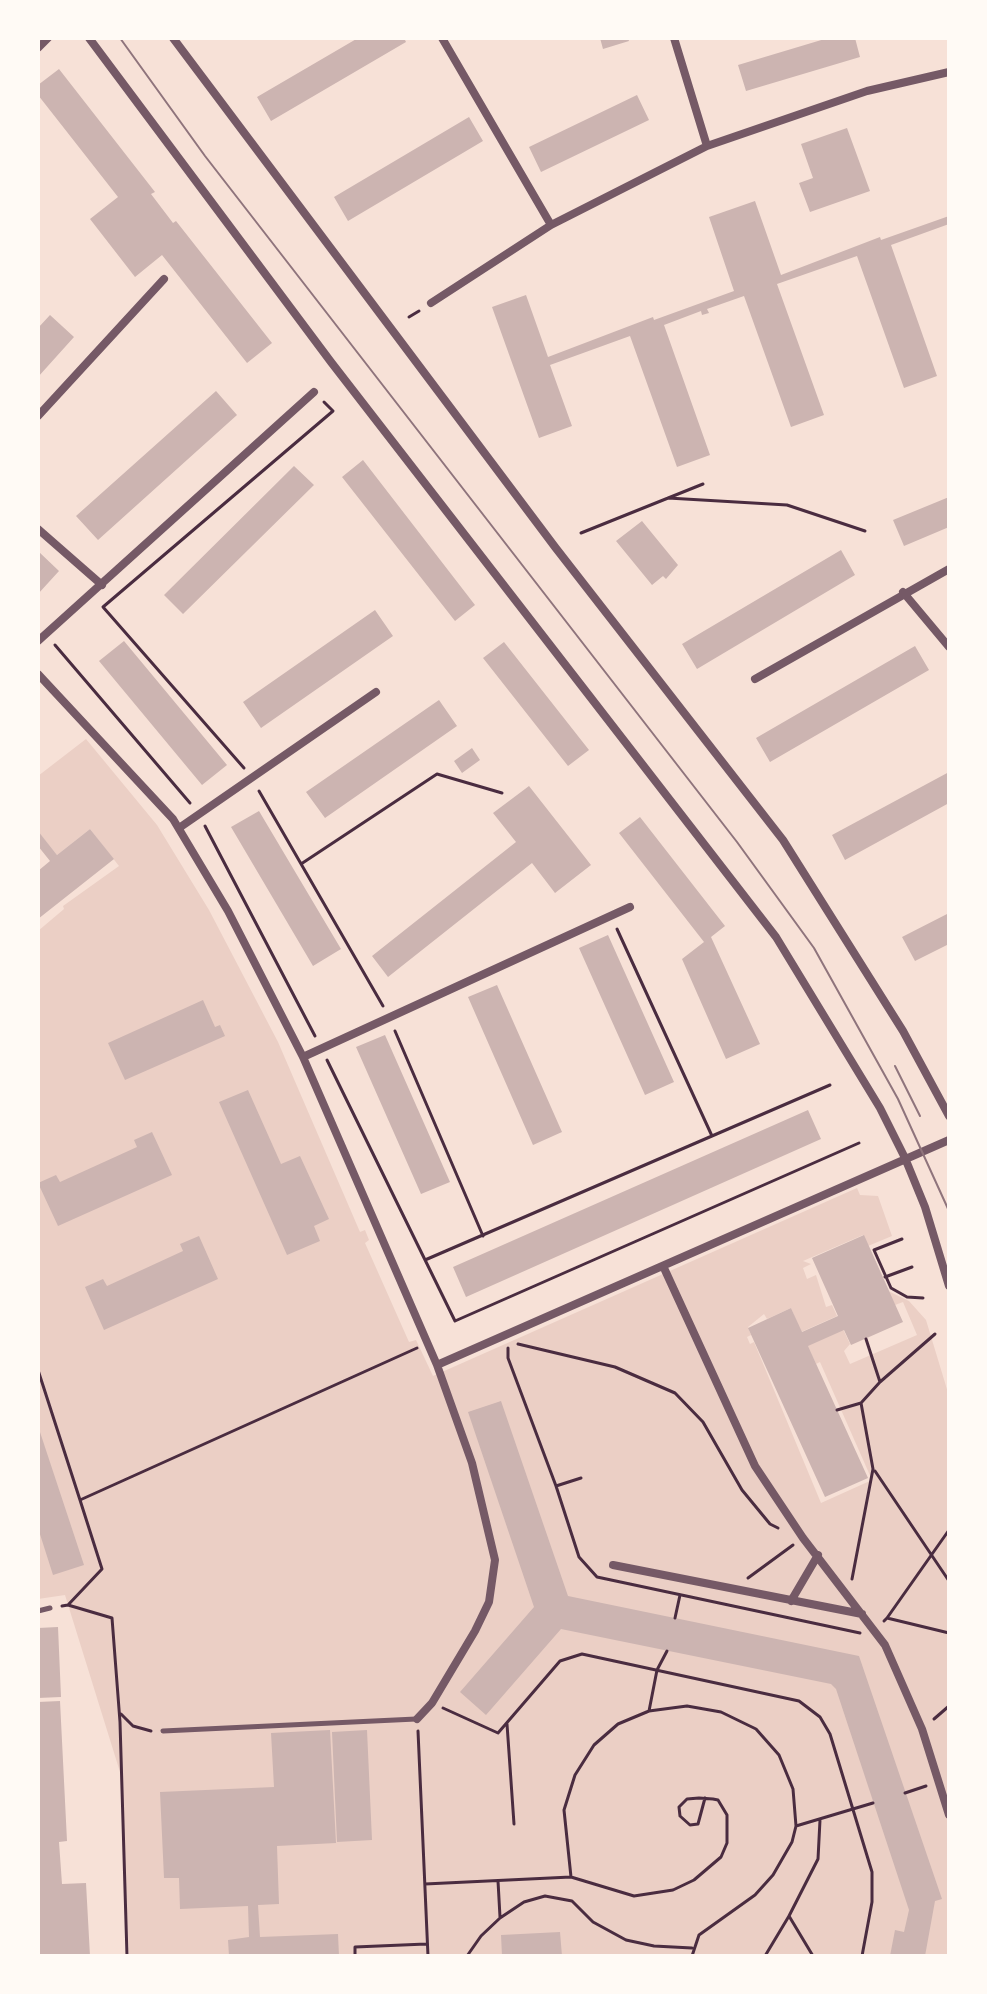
<!DOCTYPE html>
<style>
body{margin:0}
#map{position:relative;width:987px;height:1994px;overflow:hidden;background:#f7e1d7;font-family:"Nunito Sans",sans-serif}
canvas{display:block}
.frame{position:absolute;inset:0;border:40px solid #fffaf5;pointer-events:none}
</style>
<div id="map">
<canvas width="987" height="1994"></canvas>
<div class="frame"></div>
</div>
<script>
const context = document.querySelector('canvas').getContext('2d');
context.lineJoin = 'round';
function fillPath(path, color) {
  context.fillStyle = color;
  context.fill(path, 'evenodd');
}
function toPath(rows) {
  const path = new Path2D();
  for (const r of rows) {
    path.moveTo(r[0], r[1]);
    for (let i = 2; i < r.length; i += 2) path.lineTo(r[i], r[i + 1]);
  }
  return path;
}
function strokePath(path, color, width, dash) {
  context.strokeStyle = color;
  context.lineWidth = width;
  context.lineCap = dash ? 'butt' : 'round';
  context.setLineDash(dash || []);
  context.stroke(path);
}
const green = toPath([
 [86,739,157,825,209,910,278,1042,360,1232,365,1230,369,1240,365,1243,409,1342,416,1340,433,1376,857,1188,860,1195,878,1196,892,1236,868,1246,863,1235,803,1261,811,1264,803,1268,807,1279,816,1275,826,1307,832,1305,837,1316,801,1332,791,1308,767,1319,764,1314,748,1327,751,1335,747,1337,750,1344,754,1342,821,1503,872,1480,820,1362,816,1364,807,1345,843,1329,850,1344,844,1351,850,1364,917,1335,903,1302,895,1305,888,1291,909,1301,926,1320,949,1396,949,1956,129,1956,120,1772,65,1595,38,1599,38,931,64,909,63,906,119,866,90,829,57,855,38,832,38,776]
]);
const building = toPath([
 [358,38,404,38,406,42,271,121,257,97],
 [600,38,628,38,629,41,603,49],
 [828,38,855,38,860,57,746,91,738,65],
 [59,69,155,192,151,194,173,223,176,221,272,343,247,363,162,255,135,277,90,219,118,197,38,95,38,85],
 [637,95,649,120,541,172,529,147],
 [469,117,483,141,348,221,334,197],
 [847,128,870,191,810,212,799,183,813,178,801,144],
 [755,201,781,275,880,237,881,240,949,216,949,224,891,245,937,376,904,388,857,256,777,284,824,415,791,427,744,296,707,309,709,313,702,315,701,311,664,325,710,455,677,467,630,336,550,365,572,426,539,438,492,307,526,295,548,357,653,317,654,320,734,291,709,217],
 [50,315,74,337,38,377,38,328],
 [216,391,237,415,98,540,76,516],
 [363,460,475,605,455,621,342,477],
 [294,466,314,485,183,614,164,595],
 [949,497,949,527,904,546,893,520],
 [642,521,678,565,666,579,663,576,652,585,616,541],
 [841,550,855,575,697,669,682,644],
 [38,551,59,571,38,594],
 [375,610,393,636,261,728,243,702],
 [124,641,227,765,202,785,99,661],
 [504,642,589,750,568,766,483,658],
 [915,646,929,670,770,762,756,738],
 [439,700,457,726,325,818,306,792],
 [472,748,480,760,462,773,454,761],
 [949,772,949,803,845,860,832,835],
 [529,786,591,865,555,893,532,863,388,977,372,956,516,842,493,813],
 [259,811,341,949,313,966,231,827],
 [640,817,725,926,711,937,760,1044,726,1059,682,959,704,942,619,833],
 [90,829,114,859,38,919,38,871,50,861,38,846,38,831,57,855],
 [949,913,949,944,915,961,902,937],
 [608,935,674,1082,645,1095,579,948],
 [497,985,562,1132,533,1145,468,997],
 [203,1000,215,1027,220,1025,225,1036,125,1080,108,1043],
 [385,1035,450,1182,421,1194,356,1047],
 [248,1090,281,1164,300,1156,329,1219,314,1226,320,1241,287,1255,219,1102],
 [808,1110,821,1139,466,1297,453,1267],
 [152,1132,172,1175,58,1226,38,1183,56,1175,60,1182,137,1147,134,1140],
 [864,1235,903,1322,851,1345,844,1330,808,1346,868,1478,825,1497,748,1328,791,1308,802,1332,838,1316,812,1258],
 [199,1236,218,1279,104,1330,85,1287,103,1279,107,1286,183,1251,180,1244],
 [501,1401,568,1596,859,1656,942,1899,935,1901,925,1956,890,1956,895,1930,904,1932,909,1910,836,1689,831,1684,561,1629,486,1715,460,1692,534,1607,468,1412],
 [38,1426,84,1565,53,1575,38,1528],
 [58,1627,61,1697,38,1698,38,1628],
 [60,1701,67,1841,59,1842,62,1884,86,1883,90,1956,40,1956,38,1702],
 [330,1730,336,1843,277,1846,279,1904,258,1905,260,1937,338,1934,339,1956,229,1956,228,1940,249,1937,248,1906,180,1909,179,1878,164,1878,160,1792,274,1787,271,1733],
 [367,1730,372,1840,337,1842,332,1732],
 [560,1932,562,1956,502,1956,501,1935]
]);
const path = toPath([
 [409,317,419,311],
 [668,498,787,505,865,531],
 [581,533,703,484],
 [55,645,190,803],
 [244,768,103,607,333,411,324,402],
 [259,791,383,1006],
 [205,826,315,1036],
 [301,864,437,774,502,793],
 [617,929,712,1136],
 [395,1031,483,1236],
 [327,1060,455,1321,859,1143],
 [902,1239,874,1250,891,1288,907,1297,923,1298],
 [425,1260,830,1085],
 [885,1277,912,1267],
 [518,1344,615,1367,675,1393,703,1422,742,1490,770,1524,778,1528],
 [508,1348,508,1358,556,1486,581,1478],
 [38,1370,80,1500,417,1348],
 [880,1382,935,1334],
 [837,1410,861,1403],
 [875,1471,949,1581],
 [556,1486,579,1557,597,1577,860,1633],
 [748,1578,793,1545],
 [852,1579,873,1469,861,1403,880,1382,866,1339],
 [68,1605,112,1618,120,1722,127,1956],
 [62,1606,68,1605,102,1569,80,1500],
 [675,1618,680,1595],
 [887,1618,949,1530],
 [884,1621,887,1618,949,1633],
 [443,1708,498,1733,560,1661,582,1654,799,1701,820,1717,830,1734,872,1872,872,1902,862,1956],
 [649,1711,657,1670,667,1651],
 [121,1714,133,1726,151,1731],
 [934,1719,949,1706],
 [507,1724,514,1824],
 [418,1731,428,1956],
 [905,1793,926,1786],
 [796,1826,873,1803],
 [571,1877,634,1896,673,1890,694,1880,721,1857,727,1843,727,1815,718,1800,713,1799,699,1798,687,1799,679,1807,680,1816,690,1825,698,1824,705,1798],
 [498,1881,500,1917],
 [425,1884,571,1877,564,1810,575,1775,594,1745,618,1724,649,1711,687,1706,721,1712,756,1729,779,1755,793,1789,796,1826,792,1842,773,1875,755,1895,699,1935,692,1956],
 [789,1916,818,1859,820,1820],
 [355,1956,355,1947,426,1944],
 [467,1956,481,1936,500,1918,524,1902,545,1896,572,1901,593,1922,626,1940,654,1946,692,1948],
 [765,1956,789,1916,813,1956]
]);
const service = toPath([
 [38,1611,50,1608],
 [163,1731,416,1719]
]);
const minor = toPath([
 [89,38,331,362,776,937,880,1108,905,1158,925,1207,949,1286],
 [173,38,555,547,783,840,903,1031,949,1116],
 [442,38,551,225],
 [674,38,707,146],
 [38,48,48,38],
 [431,303,551,225,707,146,867,91,949,72],
 [38,416,164,279],
 [38,529,102,585],
 [903,592,949,647],
 [38,641,314,392],
 [38,674,173,819,228,911,303,1057,437,1365,472,1463,495,1560,489,1602,475,1631,432,1703,417,1719],
 [755,679,949,569],
 [179,828,376,692],
 [303,1057,630,907],
 [664,1268,755,1466,803,1538,885,1645,922,1729,949,1815],
 [437,1365,949,1140],
 [613,1565,862,1614],
 [791,1601,818,1555]
]);
const tram = toPath([
 [120,38,205,156,737,842,814,948,898,1099,949,1211],
 [895,1066,920,1116]
]);
fillPath(green, '#ebcfc5');
fillPath(building, '#ccb4b1');
strokePath(path, '#4a2c40', 3);
strokePath(service, '#755966', 5);
strokePath(minor, '#755966', 8);
strokePath(tram, '#8f747c', 2);
</script>
